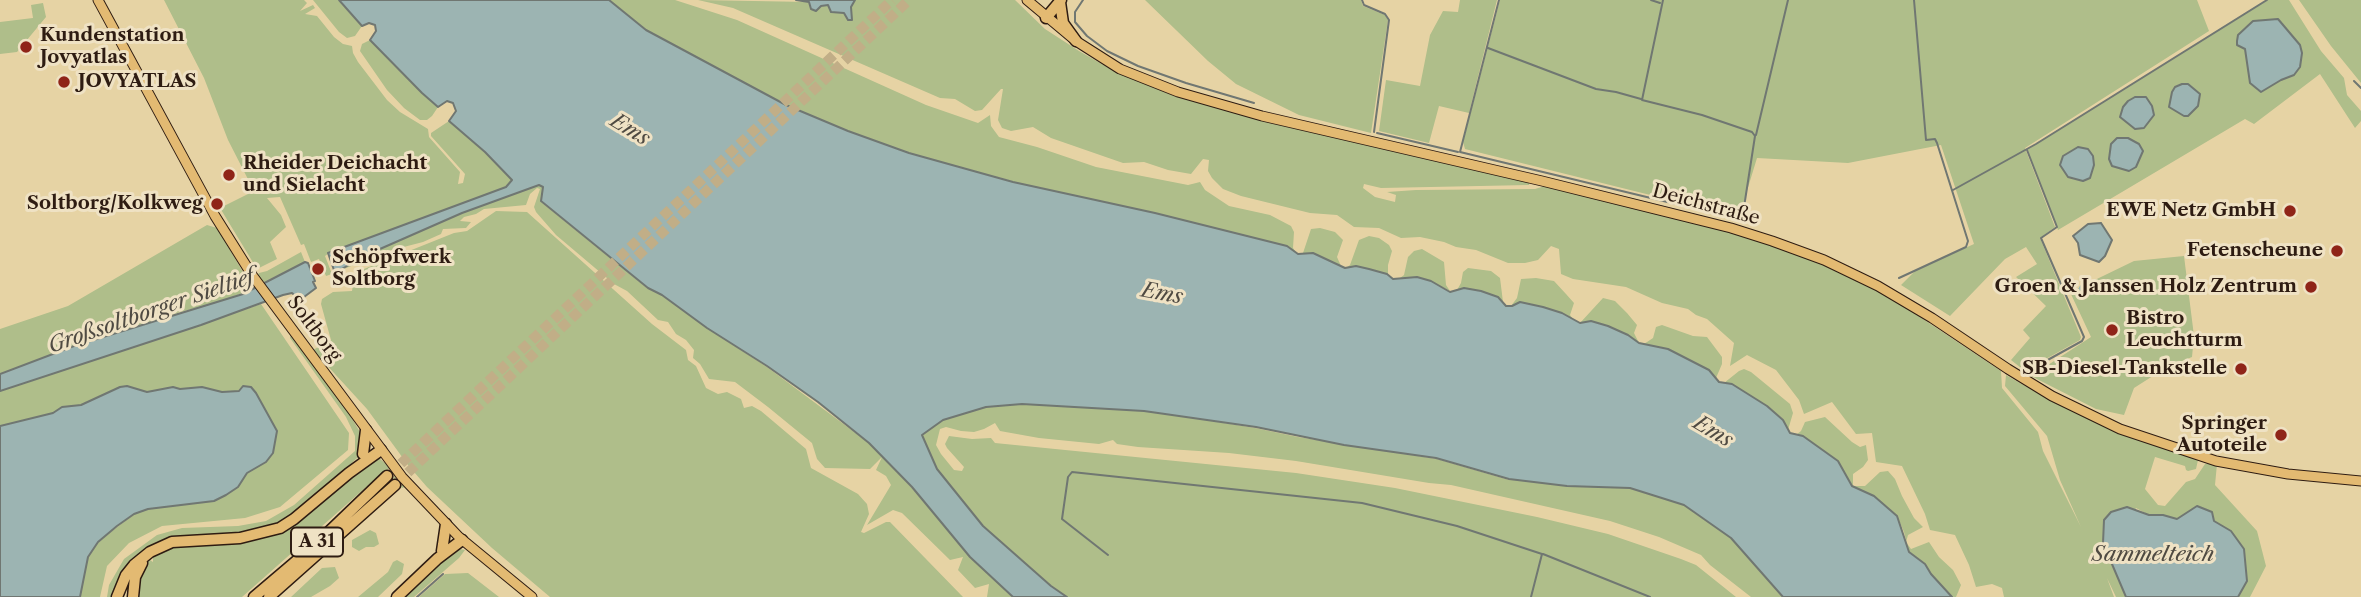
<!DOCTYPE html>
<meta charset="utf-8">
<style>
body{margin:0}
canvas{display:block;background:#e6d3a4}
</style>
<canvas width="2361" height="597"></canvas>
<script>
const context = document.querySelector('canvas').getContext('2d');
context.lineJoin = 'round';
function fillPath(path, color) {
  context.fillStyle = color;
  context.fill(path, 'evenodd');
}
function toPath(rows) {
  const path = new Path2D();
  for (const r of rows) {
    path.moveTo(r[0], r[1]);
    for (let i = 2; i < r.length; i += 2) path.lineTo(r[i], r[i + 1]);
  }
  return path;
}
function strokePath(path, color, width, dash) {
  context.strokeStyle = color;
  context.lineWidth = width;
  context.lineCap = dash ? 'butt' : 'round';
  context.setLineDash(dash || []);
  context.stroke(path);
}
function label(font, color, halo, rows, align = 'center') {
  context.font = font + ' "Libre Caslon Text",serif';
  context.lineWidth = 6;
  context.setLineDash([]);
  context.textBaseline = 'middle';
  context.strokeStyle = halo;
  context.fillStyle = color;
  for (const [text, x, y, turn = 0] of rows) {
    context.save();
    context.translate(x, y);
    context.rotate((+turn || 0) * Math.PI / 180);
    context.textAlign = isNaN(turn) ? turn : align;
    if (halo) context.strokeText(text, 0, 0);
    context.fillText(text, 0, 0);
    context.restore();
  }
}
const green = toPath([
 [164,0,304,0,307,3,300,11,313,5,315,8,305,14,317,16,334,37,343,44,352,46,353,53,358,62,387,100,400,112,428,129,429,137,460,172,458,184,463,183,465,174,431,136,431,133,449,121,485,152,512,180,506,187,329,253,325,256,332,274,326,276,319,259,311,262,304,244,301,245,280,197,267,198,281,215,286,227,270,242,277,259,257,269,220,208,254,191,228,140,204,78],
 [313,0,339,0,362,26,355,36,347,38,339,32],
 [609,0,675,0,737,20,926,105,978,123,990,115,991,126,999,137,1037,147,1096,167,1188,185,1200,182,1205,190,1229,206,1270,215,1291,226,1294,232,1293,248,1297,254,1287,246,1155,213,1013,182,909,153,848,131,786,105,709,65,646,30],
 [698,0,809,2,811,9,828,5,844,13,848,20,851,20,851,7,855,0,1015,0,1045,29,1079,51,1114,71,1174,96,1242,115,1529,181,1529,185,1381,188,1364,184,1363,188,1375,197,1395,202,1396,195,1387,192,1416,190,1535,189,1545,186,1706,224,1814,259,1893,299,2001,371,2002,388,2038,432,2043,451,2081,527,2060,480,2047,436,2005,386,2006,375,2048,399,2118,432,2198,460,2196,469,2188,471,2186,470,2185,466,2155,457,2145,489,2158,505,2165,506,2186,482,2195,479,2205,464,2217,464,2215,485,2257,531,2266,566,2250,597,2238,597,2247,581,2245,559,2244,549,2231,531,2214,521,2197,506,2177,519,2163,515,2149,515,2136,508,2113,564,2126,597,2116,597,2107,578,2114,597,2004,597,2002,588,1992,584,1976,587,1969,565,1955,535,1930,530,1925,514,1902,466,1876,462,1872,433,1856,434,1832,402,1804,414,1799,400,1776,370,1747,355,1730,366,1734,343,1707,319,1696,315,1688,309,1662,303,1626,287,1573,279,1561,274,1559,249,1551,246,1538,260,1525,263,1508,263,1476,250,1456,247,1444,242,1420,237,1401,238,1379,228,1354,227,1337,215,1310,213,1241,196,1223,189,1212,178,1208,171,1209,160,1203,159,1191,174,1168,170,1144,162,1123,163,1051,138,1033,127,1011,131,1002,128,998,120,1003,89,1001,89,982,110,975,111,955,99,940,98,733,8],
 [1145,0,1361,0,1363,6,1385,15,1388,20,1371,133,1299,115,1236,84,1208,61],
 [1460,0,1497,0,1469,113,1439,106,1429,143,1379,131,1386,80,1420,86,1430,35,1443,11,1458,12],
 [1500,0,2197,0,2209,31,2025,148,2055,227,2040,238,2081,337,2080,340,2044,360,2045,364,2030,375,2011,360,2030,338,2023,330,2046,306,2016,277,2037,264,2026,247,2005,259,1950,316,1901,285,1915,271,1974,244,1941,145,1848,163,1757,158,1739,217,1465,149,1463,142],
 [2268,0,2289,0,2321,51,2344,78,2347,95,2361,111,2361,121,2355,128,2320,74,2254,124,2245,119,2058,230,2027,149],
 [2299,0,2361,0,2361,83,2331,46],
 [43,3,46,17,17,52,0,54,0,22,33,18,31,5],
 [370,40,422,93,438,107,432,116,427,120,420,120,404,108,387,90,360,51,362,44],
 [539,185,543,187,541,202,647,288,662,295,707,328,767,367,869,443,912,488,970,557,1013,597,987,597,989,584,975,588,958,570,963,557,950,560,902,513,893,510,867,525,891,485,886,476,876,470,882,457,870,469,825,468,817,459,812,443,768,407,735,382,709,379,700,364,693,358,694,350,686,340,676,334,668,322,658,320,627,291,614,284,556,235,536,212,534,207,540,189,537,188,530,194,526,205,484,209,476,214,464,217,460,221,471,222,466,228,443,229,441,234,423,242,392,250,336,272,364,256,462,213],
 [496,211,527,212,652,324,686,350,688,360,696,366,706,388,718,394,727,392,741,399,744,408,752,406,761,411,806,449,811,468,858,494,867,504,869,514,861,532,864,533,886,522,890,522,963,597,550,597,492,548,427,487,408,465,367,409,313,350,331,340,321,304,322,299,333,292,352,291,354,279,341,284,339,279,454,233,467,231],
 [207,225,217,228,253,289,220,302,180,312,74,346,0,374,0,329,68,306],
 [1320,228,1335,232,1343,240,1337,257,1341,266,1313,253,1303,253,1311,229],
 [1369,236,1379,238,1389,245,1392,251,1388,265,1388,274,1356,266,1346,268,1350,265,1359,240],
 [1422,249,1444,262,1446,285,1450,291,1431,281,1417,277,1400,278,1404,275,1408,257,1414,251],
 [301,252,305,262,264,282,258,275,259,273,267,271],
 [2184,256,2194,336,2192,357,2167,367,2134,388,2124,415,2096,409,2031,376,2091,337,2070,292,2134,261],
 [1468,268,1491,271,1500,278,1503,302,1498,297,1464,288,1457,290,1461,283,1463,272],
 [1536,278,1554,281,1566,294,1574,303,1570,315,1575,322,1562,313,1543,307,1520,302,1511,306,1517,298,1521,279],
 [1603,298,1615,301,1627,313,1637,325,1634,333,1639,343,1628,335,1608,326,1591,321,1580,323],
 [261,304,349,433,348,450,280,507,245,518,162,526,129,543,107,566,100,597,80,597,88,557,98,542,134,514,148,509,214,501,247,473,266,462,273,453,277,431,256,393,239,391,216,391,202,387,180,389,173,387,147,392,127,386,121,387,81,405,62,407,53,413,0,426,0,391],
 [1662,325,1693,336,1707,337,1722,357,1722,364,1716,378,1709,370,1668,349,1644,344,1653,338,1656,327],
 [291,334,339,397,360,432,362,444,358,457,320,494,280,524,240,534,190,535,163,541,116,597,107,597,109,585,124,559,157,535,182,528,238,526,266,521,294,505,355,451,355,436,346,417,290,338],
 [1744,369,1751,372,1790,404,1793,413,1788,430,1783,419,1767,406,1732,384,1724,383,1739,371],
 [1023,404,1144,410,1255,428,1298,437,1437,459,1509,480,1658,481,1685,500,1731,538,1783,597,1751,597,1710,565,1701,555,1659,537,1610,521,1451,485,1429,483,1296,461,1229,453,1138,447,1117,444,1113,440,1099,444,1039,438,1000,431,995,423,984,429,974,432,961,431,946,427,940,429,936,445,941,454,954,470,962,471,964,467,947,448,945,444,949,436,972,439,991,438,995,443,1296,473,1395,488,1537,517,1608,534,1681,559,1696,565,1736,597,1067,597,1051,586,983,526,937,469,922,438,922,435,942,420,986,407],
 [1825,417,1852,442,1860,447,1866,445,1868,460,1863,467,1853,474,1853,486,1865,486,1880,472,1888,471,1895,479,1902,496,1914,518,1923,527,1908,535,1906,542,1911,549,1929,542,1939,557,1953,570,1961,585,1956,597,1952,597,1931,574,1925,565,1909,552,1904,532,1897,516,1874,496,1853,486,1837,461,1803,436,1792,434,1796,435,1801,431,1805,422],
 [379,458,386,464,405,487,402,488,386,472,382,473,242,597,137,597,137,582,146,562,150,560,153,562,153,557,156,553,173,545,260,538,372,459],
 [370,530,376,533,379,544,374,547,366,547,359,551,352,547,352,540],
 [460,549,465,550,459,558,414,597,402,597,456,550],
 [397,560,404,564,402,574,378,597,358,597,388,572,393,562],
 [335,567,339,578,330,586,311,597,291,597,322,568],
 [468,573,499,597,419,597,445,574]
]);
const water = toPath([
 [339,0,609,0,646,30,786,105,848,131,909,153,1013,182,1155,213,1287,246,1298,254,1313,253,1345,268,1356,266,1369,269,1387,274,1393,279,1417,277,1431,281,1450,292,1464,288,1481,291,1498,297,1506,306,1512,306,1520,302,1543,307,1562,313,1580,323,1591,321,1608,326,1628,335,1639,343,1668,349,1709,370,1719,382,1732,384,1767,406,1783,420,1790,433,1803,436,1838,461,1852,486,1874,496,1897,516,1909,552,1925,564,1931,574,1952,597,1783,597,1731,538,1684,505,1630,488,1567,486,1509,479,1436,458,1344,445,1256,427,1144,411,1022,404,986,407,943,420,922,435,937,469,983,526,1051,586,1067,597,1013,597,970,557,912,487,869,443,818,402,767,366,707,328,662,295,648,288,541,201,543,187,539,185,462,213,364,256,335,273,328,253,506,187,512,180,485,152,449,121,456,111,453,103,447,101,438,107,422,93,370,40,376,31,375,25,369,23,362,26,339,0],
 [796,0,855,0,851,7,852,20,848,20,844,13,831,12,828,5,821,6,816,11,811,9,809,2,796,0],
 [2278,19,2300,45,2302,53,2300,67,2294,75,2281,80,2261,92,2250,83,2245,49,2237,45,2237,41,2238,35,2253,21,2278,19],
 [2182,84,2188,84,2200,94,2198,106,2188,116,2184,116,2169,107,2172,92,2175,87,2182,84],
 [2135,97,2146,97,2152,106,2154,115,2144,128,2135,129,2120,117,2123,107,2128,101,2135,97],
 [2117,138,2128,138,2139,144,2143,151,2136,167,2129,171,2112,166,2109,159,2111,144,2117,138],
 [2078,147,2088,149,2093,156,2094,165,2090,178,2083,181,2068,177,2060,165,2063,156,2078,147],
 [2101,223,2112,240,2105,256,2099,262,2080,255,2078,243,2073,236,2088,224,2101,223],
 [305,262,308,263,315,281,313,282,316,288,300,300,292,293,283,295,201,325,0,391,0,374,74,346,243,294,305,262],
 [127,386,147,392,173,387,180,389,202,387,222,392,239,391,243,386,251,387,256,393,277,431,273,453,266,462,247,473,238,487,226,495,214,501,148,509,134,514,117,526,98,542,88,557,80,597,0,597,0,426,53,413,62,407,81,405,120,387,127,386],
 [2197,506,2212,512,2214,521,2231,531,2244,549,2247,581,2238,597,2126,597,2103,543,2104,520,2111,512,2127,507,2149,515,2163,515,2177,519,2197,506]
]);
const stream = toPath([
 [1083,0,1075,12,1075,22,1087,36,1107,51,1138,66,1186,83,1254,103],
 [1362,0,1364,5,1385,14,1389,20,1374,132],
 [1499,0,1460,152,1742,220,1755,136,1752,132,1702,115,1642,100,1663,0],
 [1651,0,1660,3],
 [1488,48,1596,89,1616,92,1641,99],
 [2354,81,2361,88],
 [1377,133,1458,152],
 [1756,135,1788,0],
 [2027,150,2057,227,2041,238,2084,337,2082,341,2044,362],
 [1953,190,2036,144,2267,0],
 [1899,278,1966,247,1968,241,1937,143,1935,139,1926,140,1914,0],
 [1543,554,1650,597],
 [1108,555,1062,519,1068,477,1072,472,1362,503,1457,526,1542,554,1531,597],
 [417,597,443,574]
]);
const canal = toPath([
 [2082,288,2087,290,2100,286]
]);
const highwayTunnel = toPath([
 [390,474,892,0],
 [397,483,909,0]
]);
const major = toPath([
 [98,0,215,216,252,275,402,477,459,537,532,597],
 [1027,0,1076,41,1120,69,1178,92,1262,116,1542,181,1731,228,1772,241,1824,260,1878,286,1932,318,2008,369,2052,396,2120,429,2216,461,2288,474,2361,481]
]);
const highway = toPath([
 [1060,2,1063,23,1076,41],
 [1046,18,1061,0],
 [363,454,366,430],
 [442,551,446,524],
 [117,597,126,575,134,565,150,552,172,542,240,538,280,528,294,519,349,473,381,450],
 [133,597,135,577,142,563],
 [254,597,314,546,387,476],
 [269,597,395,485],
 [397,597,437,559,462,540]
]);
const markers = [
 [26,47,7,"#8f2418"],
 [64,82,7,"#8f2418"],
 [229,175,7,"#8f2418"],
 [217,204,7,"#8f2418"],
 [2290,211,7,"#8f2418"],
 [2337,251,7,"#8f2418"],
 [318,269,7,"#8f2418"],
 [2311,287,7,"#8f2418"],
 [2112,330,7,"#8f2418"],
 [2241,369,7,"#8f2418"],
 [2281,435,7,"#8f2418"]
];
const shields = [
 [317,542,52]
];
const shieldNames = [
 ["A 31",317,542]
];
const poiNames = [
 ["Kundenstation",40,36,"left"],
 ["Jovyatlas",40,58,"left"],
 ["JOVYATLAS",78,82,"left"],
 ["Rheider Deichacht",243,164,"left"],
 ["und Sielacht",243,186,"left"],
 ["Soltborg/Kolkweg",203,204],
 ["EWE Netz GmbH",2276,211],
 ["Fetenscheune",2323,251],
 ["Schöpfwerk",332,258,"left"],
 ["Soltborg",332,280,"left"],
 ["Groen & Janssen Holz Zentrum",2297,287],
 ["Bistro",2126,319,"left"],
 ["Leuchtturm",2126,341,"left"],
 ["SB-Diesel-Tankstelle",2227,369],
 ["Springer",2267,424],
 ["Autoteile",2267,446]
];
const streetNames = [
 ["Deichstraße",1706,205,15],
 ["Soltborg",314,329,53]
];
const waterNames = [
 ["Ems",630,130,31],
 ["Ems",1162,294,10],
 ["Großsoltborger Sieltief",151,312,-19],
 ["Ems",1713,432,30],
 ["Sammelteich",2153,555]
];
fillPath(green, '#afbe8a');
fillPath(water, '#9cb4b2');
strokePath(water, '#707772', 2);
strokePath(stream, '#707772', 2);
strokePath(canal, '#9cb4b2', 6);
strokePath(highwayTunnel, '#c1ae87', 10, [10, 5]);
strokePath(major, '#2e1c12', 11);
strokePath(highway, '#2e1c12', 13);
strokePath(major, '#e3ba72', 9);
strokePath(highway, '#e3ba72', 10);
for (const [x, y, r, color] of markers) {
  const dot = new Path2D();
  dot.arc(x, y, r, 0, 2 * Math.PI);
  context.fillStyle = color;
  context.fill(dot);
  strokePath(dot, '#efe2c4', 2.5);
}
for (const [x, y, w] of shields) {
  const box = new Path2D();
  box.roundRect(x - w / 2, y - 14.5, w, 29, 5);
  context.fillStyle = '#efe2c4';
  context.fill(box);
  strokePath(box, '#2e1c12', 2);
}
label('bold 18px', '#2e1c12', null, shieldNames);
label('bold 19px', '#2e1c12', '#efe2c4', poiNames, 'right');
label('19px', '#2e1c12', '#efe2c4', streetNames);
label('italic 21px', '#4f4a42', '#efe2c4', waterNames);
</script>
